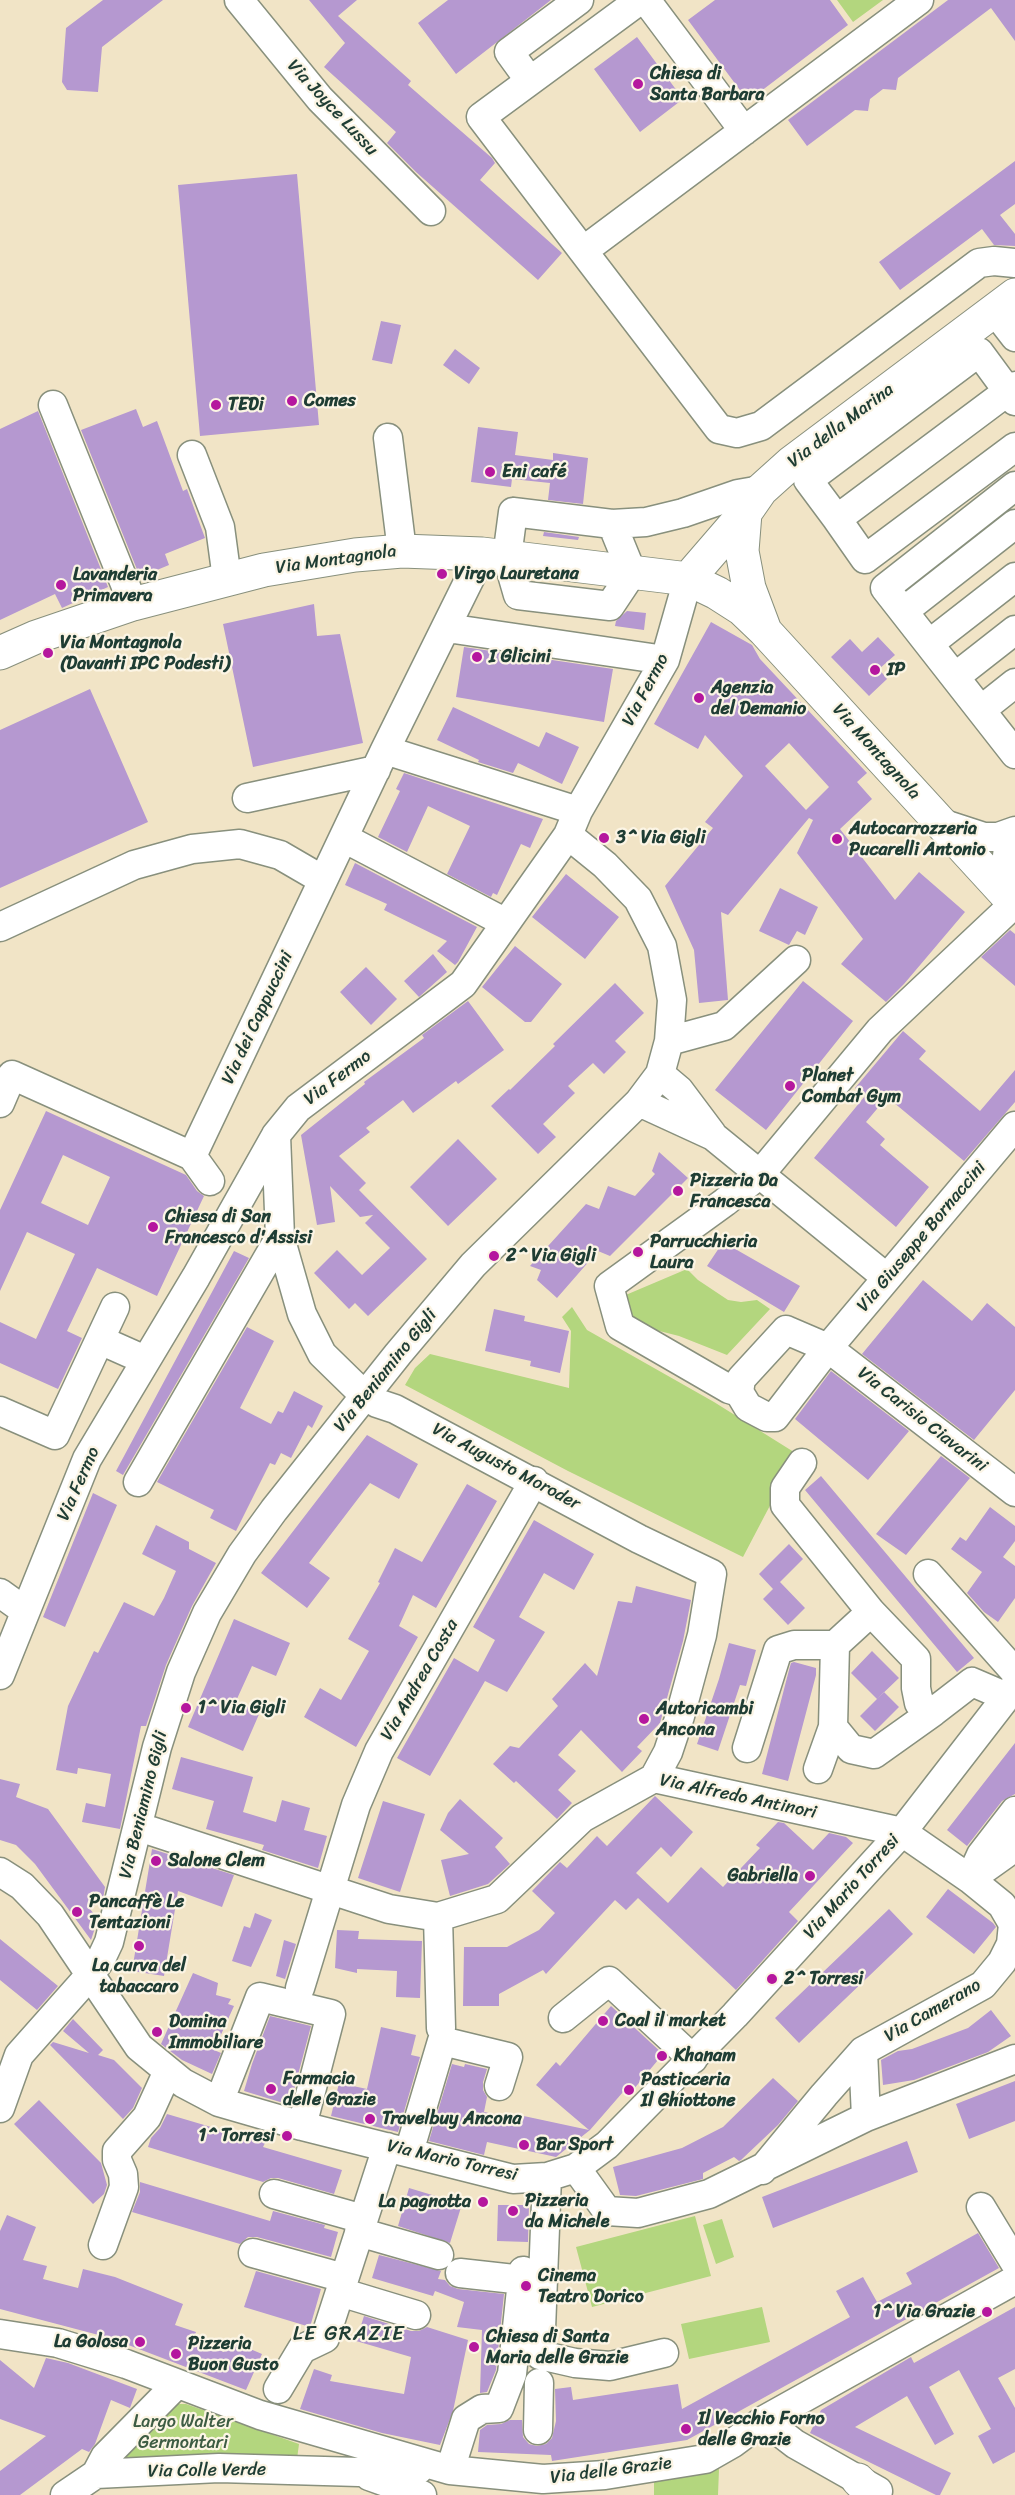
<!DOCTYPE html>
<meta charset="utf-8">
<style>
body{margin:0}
canvas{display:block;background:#f1e4c6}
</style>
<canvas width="1015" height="2495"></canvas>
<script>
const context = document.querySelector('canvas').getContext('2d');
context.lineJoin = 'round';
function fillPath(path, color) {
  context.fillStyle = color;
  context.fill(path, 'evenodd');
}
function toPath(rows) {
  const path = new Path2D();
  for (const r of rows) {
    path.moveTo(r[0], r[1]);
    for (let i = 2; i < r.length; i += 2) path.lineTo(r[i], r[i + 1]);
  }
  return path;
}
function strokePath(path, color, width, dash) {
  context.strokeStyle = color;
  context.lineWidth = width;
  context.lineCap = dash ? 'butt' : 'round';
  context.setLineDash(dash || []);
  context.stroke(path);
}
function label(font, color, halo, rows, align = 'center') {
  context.font = font + ' Sriracha,sans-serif';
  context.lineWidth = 4.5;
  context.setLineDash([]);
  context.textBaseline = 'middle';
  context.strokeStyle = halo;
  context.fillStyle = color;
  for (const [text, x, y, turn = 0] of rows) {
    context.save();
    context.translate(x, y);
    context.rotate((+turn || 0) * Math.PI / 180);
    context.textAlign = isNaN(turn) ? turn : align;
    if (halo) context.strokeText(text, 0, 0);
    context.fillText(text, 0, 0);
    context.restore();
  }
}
const green = toPath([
 [837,0,883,0,853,22],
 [687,1269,698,1280,728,1300,741,1302,757,1300,770,1309,727,1355,679,1336,632,1324,621,1297],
 [572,1307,587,1330,714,1402,797,1454,743,1557,568,1471,405,1385,415,1368,430,1354,569,1388,571,1331,562,1317],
 [695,2216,711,2276,592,2307,576,2247],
 [722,2219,734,2257,716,2264,703,2225],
 [762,2307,770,2342,689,2359,681,2324],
 [175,2404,186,2404,299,2444,297,2459,122,2461,132,2440],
 [719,2469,718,2495,654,2495,654,2481]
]);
const building = toPath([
 [103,0,163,0,102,47,98,92,67,90,62,82,66,28],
 [309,0,357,0,338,16,411,81,408,85,492,158,495,163,480,180,562,253,538,280,416,172,387,143,396,132,324,67,345,43],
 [448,0,551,0,456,74,418,23],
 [715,0,830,0,848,25,748,101,688,20],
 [948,0,1015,0,1015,41,991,8,898,78,896,90,883,89,870,99,868,111,855,110,807,146,788,120],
 [637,37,683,99,640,132,594,69],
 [1015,161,1015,204,1000,215,1015,234,1015,246,994,245,982,229,900,290,879,262],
 [297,174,319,425,200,436,178,185],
 [381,321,401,325,392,364,372,360],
 [455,349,480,368,469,384,443,365],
 [136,409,143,427,157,421,183,491,187,489,205,538,165,554,169,565,140,577,81,430],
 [38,411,108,587,62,608,55,594,0,620,0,429],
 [478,427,518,432,515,455,553,460,553,453,588,458,583,504,548,500,550,483,512,479,511,487,471,482],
 [544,532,579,537,578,540,543,536],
 [314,604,317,636,340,634,363,743,253,767,223,624],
 [627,611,646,613,644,630,615,626,616,621],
 [711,622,752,645,760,659,867,773,857,782,872,799,840,829,895,900,919,872,965,912,904,984,886,1002,841,964,863,939,797,853,813,820,809,818,728,915,721,912,728,1000,699,1003,694,950,665,886,713,828,705,822,743,776,705,735,698,749,654,724],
 [789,743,829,787,806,810,765,766],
 [878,637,895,655,879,669,887,679,869,696,831,657,850,639,862,652],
 [464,647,613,669,604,722,456,697],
 [90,689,148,822,0,888,0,730],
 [453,707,539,747,546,732,579,747,562,784,518,763,513,773,478,762,479,760,437,740],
 [404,773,543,819,530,848,521,844,497,895,493,893,491,897,447,874,470,826,428,806,407,852,378,837,400,791,396,789],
 [355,863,477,927,458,962,455,965,437,951,447,941,384,910,387,904,345,885],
 [566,874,619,917,585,959,532,917],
 [780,888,818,907,805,935,797,931,789,945,759,931],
 [1010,930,1015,934,1015,986,981,957],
 [515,946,562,984,531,1022,525,1022,482,987],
 [433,954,447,972,419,997,404,981],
 [366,967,397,999,371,1025,340,992],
 [803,981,853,1021,766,1130,715,1090],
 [615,983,644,1013,615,1041,626,1052,604,1074,593,1063,568,1086,575,1093,543,1124,556,1137,538,1154,491,1106,509,1089,510,1090,555,1046,553,1044],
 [468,1001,504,1050,458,1084,456,1081,413,1113,403,1100,366,1128,370,1132,339,1156,366,1183,359,1190,427,1259,368,1316,355,1303,349,1309,314,1273,337,1250,362,1275,390,1248,365,1223,373,1215,360,1217,330,1186,335,1222,317,1225,301,1135,365,1084,364,1082,424,1038,422,1035],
 [903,1031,926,1051,919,1059,980,1111,1015,1070,1015,1102,964,1161,887,1097,866,1122,885,1139,880,1145,929,1187,896,1227,814,1158,865,1096,855,1088],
 [46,1111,186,1175,197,1191,204,1196,157,1296,97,1268,67,1331,82,1338,58,1389,0,1363,0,1322,36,1339,75,1254,27,1232,0,1291,0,1210],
 [63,1155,110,1177,88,1225,41,1203],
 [458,1139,497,1179,448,1226,410,1187],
 [659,1152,688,1178,610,1256,598,1251,557,1298,537,1280,541,1270,530,1266,586,1204,599,1209,608,1186,635,1196,655,1174,652,1171],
 [723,1242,800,1286,784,1312,707,1266],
 [234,1251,249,1258,123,1475,116,1471],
 [923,1280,972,1321,987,1303,1015,1327,1015,1390,974,1440,862,1354],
 [494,1309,525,1316,524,1321,569,1331,560,1373,530,1366,531,1361,485,1351],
 [247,1327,274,1341,240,1408,271,1424,278,1411,283,1413,294,1391,323,1406,312,1428,308,1425,291,1458,281,1453,275,1465,270,1463,236,1531,210,1518,214,1510,157,1482],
 [831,1371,909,1431,868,1480,795,1419],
 [367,1435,418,1464,399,1499,370,1483,309,1563,330,1578,307,1608,261,1573],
 [941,1456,970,1478,906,1555,876,1534],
 [821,1476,974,1658,957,1672,805,1490],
 [467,1484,497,1501,436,1608,413,1595,399,1626,418,1637,356,1747,304,1717,320,1688,341,1700,369,1651,348,1639,380,1583,378,1582,395,1548,422,1562],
 [93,1493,117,1505,65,1627,43,1617],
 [990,1507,1015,1526,1015,1541,1003,1557,1015,1566,1015,1598,998,1622,984,1612,967,1593,982,1572,951,1549,960,1537,966,1541],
 [534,1520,594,1554,574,1590,544,1573,519,1617,545,1632,507,1692,485,1681,430,1776,397,1758,454,1658,478,1672,495,1640,473,1627],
 [156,1525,189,1542,189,1549,216,1563,192,1606,166,1665,146,1726,141,1726,120,1829,82,1822,86,1803,105,1807,111,1774,78,1768,77,1774,56,1770,68,1706,94,1651,98,1653,124,1602,154,1616,164,1598,176,1571,142,1554],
 [789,1544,803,1559,773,1589,759,1574],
 [780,1582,805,1608,788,1625,763,1599],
 [636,1586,691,1600,683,1641,660,1723,637,1747,642,1751,622,1772,581,1730,558,1755,576,1771,558,1790,572,1803,557,1819,516,1781,514,1783,493,1764,510,1746,519,1748,558,1706,552,1699,585,1663,597,1676,618,1601,632,1603],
 [234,1619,290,1643,276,1676,252,1666,236,1701,260,1712,243,1751,188,1727],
 [729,1643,756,1650,746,1686,740,1685,718,1751,697,1744,719,1679],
 [872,1651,899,1678,877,1699,851,1673],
 [794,1662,816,1668,816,1675,788,1781,762,1774,789,1670,791,1663],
 [884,1692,899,1707,875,1731,860,1716],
 [1015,1743,1015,1794,1002,1801,967,1846,947,1830],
 [181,1757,253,1777,243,1812,276,1822,282,1800,310,1808,304,1830,327,1836,318,1868,262,1850,264,1845,206,1829,214,1801,172,1789],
 [0,1779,20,1784,16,1797,48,1809,105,1887,103,1899,90,1909,98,1919,91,1940,35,1864,16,1845,0,1840],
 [655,1796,693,1832,671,1857,661,1847,636,1873,668,1903,701,1867,723,1887,760,1848,756,1845,778,1822,784,1823,813,1850,829,1833,846,1837,853,1843,789,1912,798,1921,736,1990,638,1898,626,1910,615,1900,546,1974,543,1970,499,1994,499,2006,463,2006,464,1947,507,1947,539,1930,555,1913,532,1891,560,1862,567,1868,597,1836,607,1846],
 [460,1799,503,1838,495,1847,510,1864,488,1884,450,1896,441,1860,469,1854,440,1830,448,1813],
 [383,1801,425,1814,400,1892,358,1878],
 [152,1849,234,1875,222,1907,178,1891,164,1976,132,1971],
 [948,1889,993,1923,996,1927,974,1954,926,1917],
 [889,1909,913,1934,799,2043,775,2018],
 [255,1913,272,1920,251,1967,232,1961,244,1926,250,1928],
 [337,1930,359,1931,358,1939,422,1941,420,1998,396,1997,397,1971,357,1969,357,1973,335,1968],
 [0,1939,58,1986,37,2010,0,1980],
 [284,1940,296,1944,285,1979,276,1976],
 [193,1973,218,1983,216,1995,231,1999,228,2004,234,2006,214,2050,221,2053,212,2074,182,2060,161,2044],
 [611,2006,663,2054,628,2096,623,2092,590,2130,556,2157,487,2142,484,2155,429,2141,452,2064,464,2067,465,2064,487,2069,483,2082,483,2090,487,2097,484,2112,518,2119,519,2115,589,2130,536,2085,556,2062,560,2066],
 [991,2010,1011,2036,988,2052,914,2080,883,2085,881,2060,898,2051,912,2049,968,2028],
 [270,2016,311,2026,290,2105,244,2091,252,2064],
 [73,2019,103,2050,98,2055,114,2060,142,2088,133,2108,123,2119,50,2045,53,2042,89,2053,63,2031],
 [381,2027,416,2035,411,2055,420,2057,398,2132,331,2116,339,2083,367,2089],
 [773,2078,798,2101,778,2125,741,2160,739,2161,734,2157,703,2173,703,2179,636,2196,620,2195,613,2167,682,2148,723,2127],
 [1015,2081,1015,2121,969,2139,956,2104],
 [39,2100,101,2163,107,2185,104,2194,93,2204,14,2124],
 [167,2114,265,2143,263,2147,342,2170,334,2194,278,2178,271,2178,263,2182,148,2147,151,2138,160,2128],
 [907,2141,918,2172,773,2228,762,2197],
 [140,2182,270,2221,273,2211,325,2225,324,2228,338,2232,331,2257,257,2237,248,2237,240,2244,132,2212,140,2192],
 [409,2188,462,2204,450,2243,398,2226],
 [498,2205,529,2205,528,2242,497,2241],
 [7,2215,36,2227,23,2260,47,2266,43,2279,78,2288,83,2269,115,2277,183,2304,175,2325,196,2332,193,2340,224,2352,229,2340,262,2354,246,2390,110,2338,0,2309,0,2231],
 [978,2233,999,2268,687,2440,552,2461,551,2455,478,2452,480,2430,487,2425,501,2424,510,2420,522,2420,523,2437,529,2444,537,2446,546,2444,552,2438,556,2421,555,2389,571,2387,573,2400,678,2384,682,2409,850,2317,836,2291,863,2277,877,2302,912,2284,906,2273],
 [379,2255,441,2271,438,2279,445,2280,450,2286,458,2289,504,2294,496,2370,487,2392,480,2393,482,2330,457,2327,464,2302,435,2291,433,2296,372,2278],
 [256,2271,321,2289,310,2327,244,2307],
 [1015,2307,1015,2369,998,2378,1015,2408,1015,2452,993,2464,978,2436,991,2429,959,2370,929,2387,954,2434,935,2445,907,2396,855,2427,951,2473,940,2495,936,2495,810,2433,821,2410,911,2357,914,2363],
 [364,2316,411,2331,419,2331,427,2327,468,2340,453,2411,440,2445,382,2433,300,2409,314,2369,332,2375,330,2381,404,2394,411,2357,356,2341],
 [46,2358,68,2363,137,2389,130,2408,111,2400,95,2444,89,2452,82,2449,20,2495,0,2495,0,2471,46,2436,0,2419,0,2360,34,2388]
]);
const minor = toPath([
 [239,0,320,99,431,211],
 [646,0,744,131],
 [919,0,583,251,719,429,737,433,761,426,979,263,994,261,1015,263],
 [530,81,509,52,579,0],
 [583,251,481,117,640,0],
 [994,310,1015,337],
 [1015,386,837,519,865,559,1015,447],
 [53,405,133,604],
 [388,438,402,551],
 [192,455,220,527,227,579],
 [1015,486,885,588,1015,754],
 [513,512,612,524,632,573,610,606,518,595,507,557,513,512],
 [837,519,808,480,979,352,1015,401],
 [612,524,646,522,683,513,738,494,761,490],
 [904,611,1015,524],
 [447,628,665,660],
 [929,644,1015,577],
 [955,677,1015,630],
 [981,710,1015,683],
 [385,750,578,811],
 [247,798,376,770],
 [941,823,984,837,998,837,1015,831],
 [1015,835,1008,848,1006,864,1009,875,1015,881],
 [344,838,506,923],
 [0,927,134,865,192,849,240,844,280,855,323,880],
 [669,1041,724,1026,796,960],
 [660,1074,679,1090,712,1134],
 [639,1102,713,1136,887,1278],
 [0,1103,12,1075,192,1156,210,1181],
 [1015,1126,828,1348,1015,1492],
 [276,1135,280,1237,302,1314,322,1354,365,1396,377,1403,395,1409,639,1539,712,1574,702,1635,680,1716,668,1752,654,1778],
 [192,1156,385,750,482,554],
 [786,1330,828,1348,775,1417,767,1417,748,1407,739,1392,741,1379,786,1330],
 [100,1340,145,1360],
 [739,1392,729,1389,620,1326,609,1286,725,1202,761,1173,880,1030,1014,904],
 [0,1411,55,1435,115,1307],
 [802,1463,785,1488,785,1505,871,1612,916,1659,916,1688,919,1703,933,1712,972,1682,1007,1697],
 [138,1482,280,1237],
 [928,1574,1015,1672],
 [0,1593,25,1611],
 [835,1645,833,1727,851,1749,874,1754,933,1712],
 [0,1675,87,1459,196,1277,276,1135,298,1108,463,984,568,835,578,811,665,660,688,579],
 [747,1748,778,1650,794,1645,835,1645,871,1612],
 [818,1769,833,1727],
 [139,1827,389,1909,438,1917,497,1899,582,1818,654,1778,902,1832,970,1879,981,1855,1015,1811],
 [0,1872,22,1886,50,1915,139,2047,183,2083,219,2102,302,2126,513,2179,547,2177,576,2168,607,2145,735,2015,902,1832,1015,1686],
 [438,1917,441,2028],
 [300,1988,356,1805,379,1751,534,1481],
 [563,2018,609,1981,693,2059],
 [219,2102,260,1997,331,2014,302,2126],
 [0,2108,19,2055,90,1975,101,1959,109,1942,157,1747,181,1672,207,1613,242,1554,274,1510,398,1354,473,1265,639,1102,660,1074,669,1041,672,1000,662,946,638,899,605,865,568,835],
 [866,2117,1015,2059],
 [409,2152,442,2041,508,2057,499,2086],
 [576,2168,607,2211,638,2213,709,2194,866,2117,863,2051],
 [762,2170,824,2095,863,2051,983,1985,1002,1962,1011,1944,1013,1924,1002,1905,970,1879,1015,1847],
 [547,2177,540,2355,575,2363,610,2366,664,2353],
 [274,2194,363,2219],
 [981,2207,1015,2263],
 [359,2232,439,2255],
 [103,2245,124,2187,123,2174,117,2160,117,2151,147,2117,168,2071],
 [253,2253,344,2278],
 [460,2273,523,2280],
 [340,2292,416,2315],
 [0,2334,58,2343,126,2364,260,2415,450,2470,543,2479,605,2475,705,2459,733,2443,764,2420,1015,2280],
 [278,2389,302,2349,325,2338,387,2147],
 [764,2420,795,2444,878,2491],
 [538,2430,539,2383],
 [450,2470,466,2419,482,2409,499,2408,512,2374,523,2271],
 [96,2474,105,2457,177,2384],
 [369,2476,422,2495],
 [65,2495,96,2474,219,2468,359,2472,419,2469]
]);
const major = toPath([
 [745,513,742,551,749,588,764,628],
 [688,579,745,513,761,490,791,463,1015,295],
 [0,653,36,637,133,604,264,570,355,555,402,551,482,554,688,579,717,593,742,609,764,630,1015,904]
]);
const highway = toPath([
 [858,2480,873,2495]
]);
const markers = [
 [638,84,6,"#b5179e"],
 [292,401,6,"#b5179e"],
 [216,405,6,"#b5179e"],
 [490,472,6,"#b5179e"],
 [442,574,6,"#b5179e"],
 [61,585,6,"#b5179e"],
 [48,653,6,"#b5179e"],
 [477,657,6,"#b5179e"],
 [875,670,6,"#b5179e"],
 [699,698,6,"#b5179e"],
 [604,838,6,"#b5179e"],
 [837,839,6,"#b5179e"],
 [790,1086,6,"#b5179e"],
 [678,1191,6,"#b5179e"],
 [153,1227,6,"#b5179e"],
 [638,1252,6,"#b5179e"],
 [494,1256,6,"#b5179e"],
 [186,1708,6,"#b5179e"],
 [644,1719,6,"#b5179e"],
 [156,1861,6,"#b5179e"],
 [810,1876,6,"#b5179e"],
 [77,1912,6,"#b5179e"],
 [139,1946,6,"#b5179e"],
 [772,1979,6,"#b5179e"],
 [603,2021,6,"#b5179e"],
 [157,2032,6,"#b5179e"],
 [662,2056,6,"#b5179e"],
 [271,2089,6,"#b5179e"],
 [629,2090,6,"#b5179e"],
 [370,2119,6,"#b5179e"],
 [287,2136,6,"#b5179e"],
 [524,2145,6,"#b5179e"],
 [483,2202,6,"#b5179e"],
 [513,2211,6,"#b5179e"],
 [526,2286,6,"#b5179e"],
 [987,2312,6,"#b5179e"],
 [140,2342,6,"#b5179e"],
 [474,2347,6,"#b5179e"],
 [176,2354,6,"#b5179e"],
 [686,2429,6,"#b5179e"]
];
const poiNames = [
 ["Chiesa di",650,74],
 ["Santa Barbara",650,95],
 ["Comes",304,401],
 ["TEDi",228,405],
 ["Eni café",502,472],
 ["Virgo Lauretana",454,574],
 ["Lavanderia",73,575],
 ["Primavera",73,596],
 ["Via Montagnola",60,643],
 ["(Davanti IPC Podesti)",60,664],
 ["I Glicini",489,657],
 ["IP",887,670],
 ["Agenzia",711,688],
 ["del Demanio",711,709],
 ["Autocarrozzeria",849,829],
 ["Pucarelli Antonio",849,850],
 ["3^ Via Gigli",616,838],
 ["Planet",802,1076],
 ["Combat Gym",802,1097],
 ["Pizzeria Da",690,1181],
 ["Francesca",690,1202],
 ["Chiesa di San",165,1217],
 ["Francesco d'Assisi",165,1238],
 ["Parrucchieria",650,1242],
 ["Laura",650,1263],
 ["2^ Via Gigli",506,1256],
 ["1^ Via Gigli",198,1708],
 ["Autoricambi",656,1709],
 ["Ancona",656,1730],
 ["Salone Clem",168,1861],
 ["Gabriella",798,1876,"right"],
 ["Pancaffè Le",89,1902],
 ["Tentazioni",89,1923],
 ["La curva del",139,1966,"center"],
 ["tabaccaro",139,1987,"center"],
 ["2^ Torresi",784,1979],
 ["Coal il market",615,2021],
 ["Domina",169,2022],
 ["Immobiliare",169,2043],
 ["Khanam",674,2056],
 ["Farmacia",283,2079],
 ["delle Grazie",283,2100],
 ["Pasticceria",641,2080],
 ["Il Ghiottone",641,2101],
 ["Travelbuy Ancona",382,2119],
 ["1^ Torresi",275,2136,"right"],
 ["Bar Sport",536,2145],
 ["Pizzeria",525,2201],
 ["da Michele",525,2222],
 ["La pagnotta",471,2202,"right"],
 ["Cinema",538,2276],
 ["Teatro Dorico",538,2297],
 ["1^ Via Grazie",975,2312,"right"],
 ["Chiesa di Santa",486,2337],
 ["Maria delle Grazie",486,2358],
 ["La Golosa",128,2342,"right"],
 ["Pizzeria",188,2344],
 ["Buon Gusto",188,2365],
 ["Il Vecchio Forno",698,2419],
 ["delle Grazie",698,2440]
];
const streetNames = [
 ["Via Joyce Lussu",332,108,47],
 ["Via della Marina",841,426,-37],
 ["Via Montagnola",336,560,-8],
 ["Via Fermo",646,690,-62],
 ["Via Montagnola",876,752,48],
 ["Via dei Cappuccini",258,1018,-65],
 ["Via Fermo",338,1078,-37],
 ["Via Giuseppe Bornaccini",922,1237,-50],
 ["Via Beniamino Gigli",386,1371,-51],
 ["Via Carisio Ciavarini",922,1420,38],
 ["Via Augusto Moroder",506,1467,28],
 ["Via Fermo",79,1484,-66],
 ["Via Andrea Costa",420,1680,-60],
 ["Via Alfredo Antinori",738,1797,12],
 ["Via Beniamino Gigli",144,1805,-76],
 ["Via Mario Torresi",852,1887,-48],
 ["Via Camerano",933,2011,-30],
 ["Via Mario Torresi",452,2161,13],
 ["Via Colle Verde",207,2471,-1],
 ["Via delle Grazie",611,2471,-7]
];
const parkNames = [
 ["Largo Walter",183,2422],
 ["Germontari",183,2443]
];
const quarterNames = [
 ["LE GRAZIE",349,2335]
];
fillPath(green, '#b3d67e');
fillPath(building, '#b598d0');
strokePath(minor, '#88907d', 31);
strokePath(major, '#88907d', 35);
strokePath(highway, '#88907d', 35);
strokePath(minor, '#fff', 28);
strokePath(major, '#fff', 33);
strokePath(highway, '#fff', 33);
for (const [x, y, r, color] of markers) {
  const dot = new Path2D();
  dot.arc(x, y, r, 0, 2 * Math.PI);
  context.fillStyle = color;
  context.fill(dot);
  strokePath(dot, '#fcf5e5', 2);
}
label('bold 18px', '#1f3d34', '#fcf5e5', poiNames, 'left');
label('18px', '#1f3d34', '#fcf5e5', streetNames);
label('18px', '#3d5c43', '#fcf5e5', parkNames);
context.letterSpacing = '1.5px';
label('21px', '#1f3d34', '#fcf5e5', quarterNames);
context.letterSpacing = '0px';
</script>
